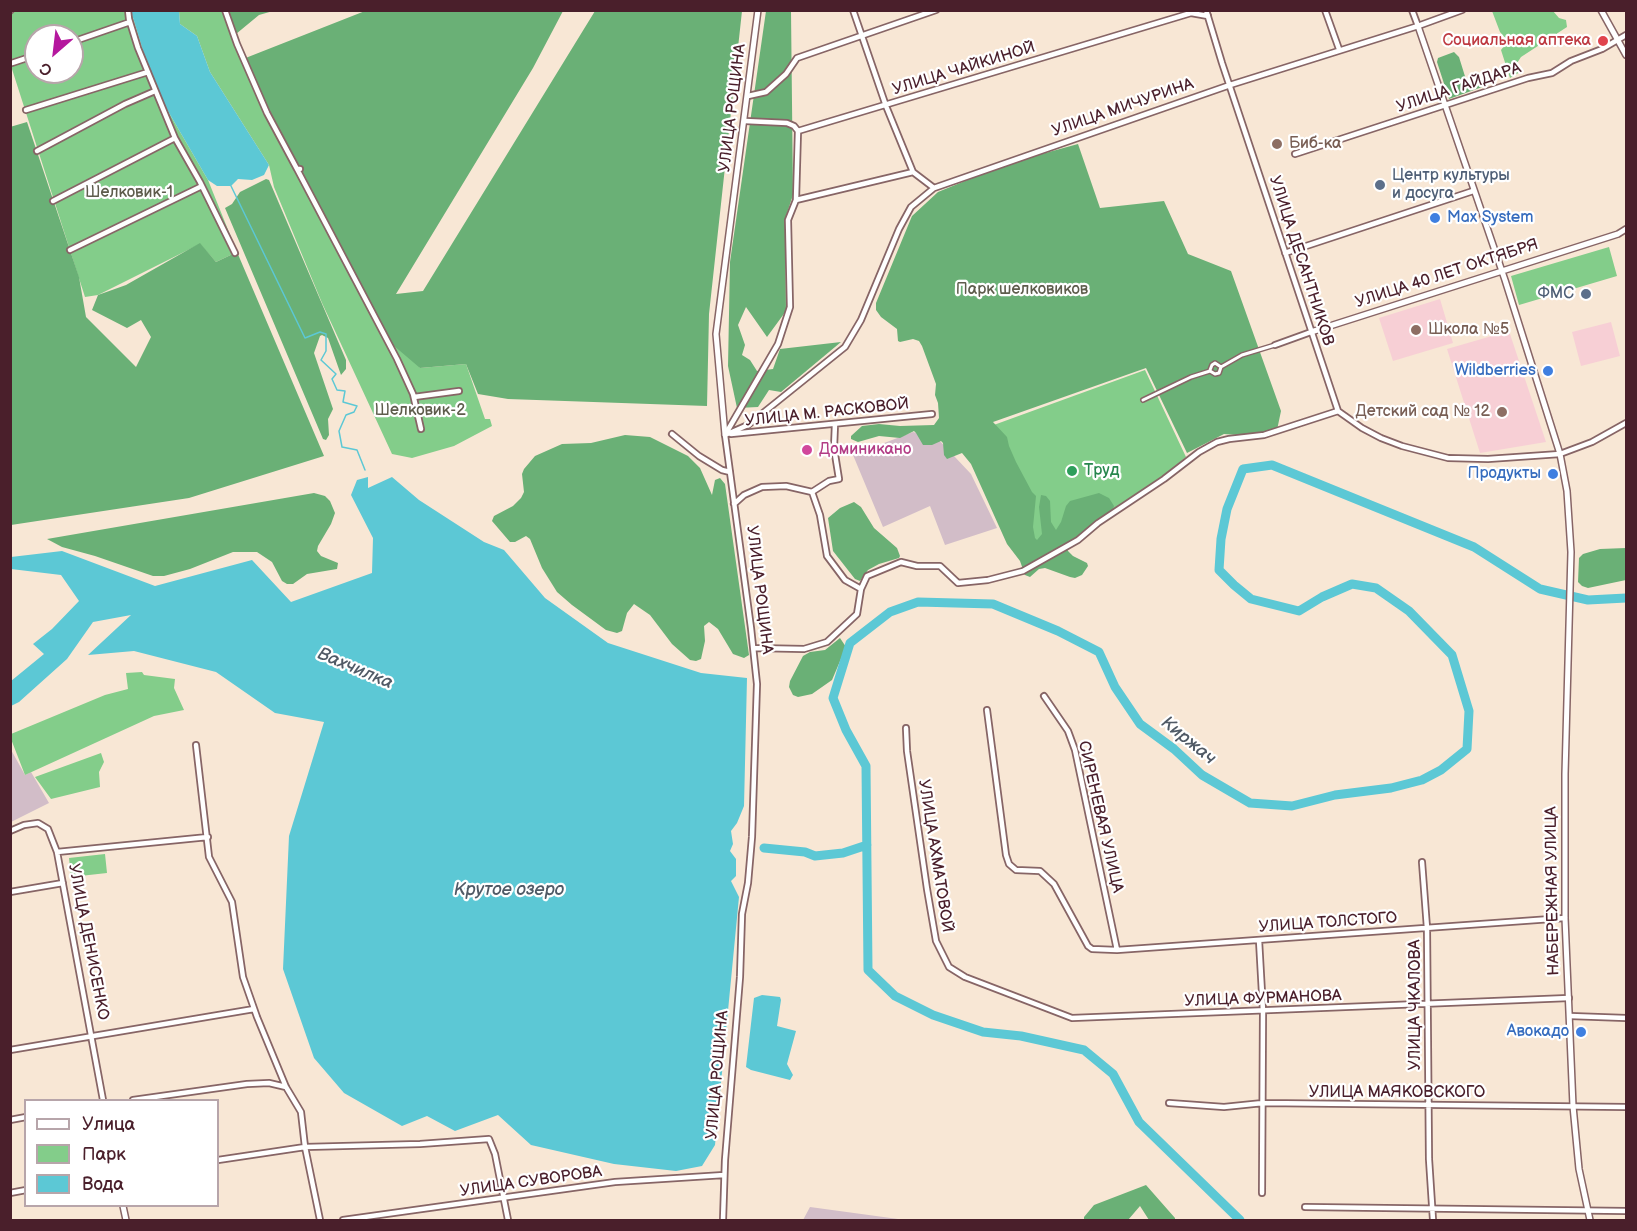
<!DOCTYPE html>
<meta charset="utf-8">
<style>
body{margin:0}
#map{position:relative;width:1637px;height:1231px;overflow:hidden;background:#f8e7d5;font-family:"Balsamiq Sans",sans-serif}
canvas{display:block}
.frame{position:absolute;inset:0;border:12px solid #4a1f2b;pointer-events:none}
.legend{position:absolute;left:24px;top:1099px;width:195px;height:108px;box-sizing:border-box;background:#fff;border:2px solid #b7a5aa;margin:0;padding:8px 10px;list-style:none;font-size:18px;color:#4a1f2b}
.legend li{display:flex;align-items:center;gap:12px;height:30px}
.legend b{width:30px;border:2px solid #b7a5aa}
.north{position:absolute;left:24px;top:24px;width:60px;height:60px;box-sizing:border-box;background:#fff;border:2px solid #b7a5aa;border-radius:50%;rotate:208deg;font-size:16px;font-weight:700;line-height:24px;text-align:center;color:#4a1f2b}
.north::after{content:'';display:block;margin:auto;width:21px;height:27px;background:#b5179e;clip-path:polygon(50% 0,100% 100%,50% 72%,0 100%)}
</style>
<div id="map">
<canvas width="1637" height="1231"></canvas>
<div class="frame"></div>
<ul class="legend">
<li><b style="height:8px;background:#fff"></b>Улица</li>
<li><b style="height:16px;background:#83cd8a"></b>Парк</li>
<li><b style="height:16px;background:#5cc8d5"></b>Вода</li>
</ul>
<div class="north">С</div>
</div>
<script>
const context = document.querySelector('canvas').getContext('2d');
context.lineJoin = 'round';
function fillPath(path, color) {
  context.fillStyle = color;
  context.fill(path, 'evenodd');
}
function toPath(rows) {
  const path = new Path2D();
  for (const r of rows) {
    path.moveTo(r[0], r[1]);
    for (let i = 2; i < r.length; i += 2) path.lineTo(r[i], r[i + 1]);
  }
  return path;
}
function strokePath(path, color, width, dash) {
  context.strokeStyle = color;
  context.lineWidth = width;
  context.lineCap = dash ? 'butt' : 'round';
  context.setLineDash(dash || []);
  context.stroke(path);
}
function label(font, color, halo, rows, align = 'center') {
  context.font = font + ' "Balsamiq Sans",sans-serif';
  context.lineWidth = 4.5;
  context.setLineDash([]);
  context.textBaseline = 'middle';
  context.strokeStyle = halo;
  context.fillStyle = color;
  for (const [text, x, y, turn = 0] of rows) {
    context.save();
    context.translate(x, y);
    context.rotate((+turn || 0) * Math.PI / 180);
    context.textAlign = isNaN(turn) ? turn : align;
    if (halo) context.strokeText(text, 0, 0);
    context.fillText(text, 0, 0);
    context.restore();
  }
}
const built = toPath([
 [1440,299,1453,343,1393,361,1379,318],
 [1611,322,1620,356,1581,366,1572,332],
 [1509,331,1546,442,1480,453,1447,349]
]);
const industrial = toPath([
 [913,432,938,439,971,474,997,528,945,545,930,506,883,527,853,455],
 [10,748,25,775,31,772,49,803,11,822],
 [810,1207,898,1219,900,1220,803,1220]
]);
const green = toPath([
 [10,11,131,11,154,87,208,180,237,252,216,262,200,244,98,295,85,297,11,66],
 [36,36,72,36,72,72,36,72],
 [179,11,227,11,243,59,420,368,466,364,485,419,490,419,492,426,454,446,412,458,392,454,322,303,274,187,269,165,210,72,197,36,180,24],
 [1492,11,1553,11,1559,18,1566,20,1567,27,1521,57,1517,63,1520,72,1510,78,1501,50,1508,41,1500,32],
 [1609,247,1617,276,1519,305,1511,276],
 [1145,370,1186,457,1159,480,1026,566,958,438],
 [142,672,144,675,175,679,174,688,184,710,154,716,25,775,11,739,11,734,105,695,128,689,126,673],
 [101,753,104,762,99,772,100,787,51,799,35,777],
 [105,854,107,873,71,877,69,858]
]);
const forest = toPath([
 [227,11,273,11,259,15,236,34],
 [365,11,563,11,533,68,396,294,423,291,595,11,742,11,709,314,707,406,508,399,478,394,466,364,420,368,393,345,243,59],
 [766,11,791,11,793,195,785,219,786,311,767,337,746,307,738,325,745,345,742,355,750,360,757,371,773,369,780,349,841,342,781,392,769,390,758,407,737,408,728,366,730,262],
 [1454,52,1459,57,1468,86,1471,87,1482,83,1485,86,1449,99,1437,62,1438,58],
 [27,122,79,277,86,317,136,367,151,337,141,320,127,328,92,310,98,295,126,285,200,243,216,262,237,252,324,456,189,498,11,525,10,127],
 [1078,144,1100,208,1164,201,1188,254,1231,271,1281,411,1277,430,1251,436,1224,434,1187,453,1146,368,993,422,1007,437,1009,446,1016,462,1032,492,1036,496,1033,527,1035,538,1037,540,1042,534,1039,507,1041,495,1046,496,1050,501,1051,522,1056,530,1061,522,1066,506,1070,501,1099,493,1109,498,1114,506,1112,512,1066,545,1068,551,1073,556,1087,563,1088,566,1082,575,1075,578,1070,577,1045,568,1039,569,1030,577,1025,575,1020,561,1007,544,971,464,962,453,947,459,944,455,943,443,941,441,932,445,923,445,916,433,914,431,900,438,879,436,858,442,851,439,851,436,862,426,879,424,900,426,934,425,939,418,938,403,935,395,936,384,922,346,919,341,913,339,900,342,898,341,897,329,881,317,876,310,876,303,912,216,938,192,1009,163],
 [266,179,269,180,346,360,346,369,341,375,328,338,322,335,320,336,314,353,333,409,328,419,329,435,326,440,323,439,225,208,232,204,240,192],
 [625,435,650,437,688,456,700,468,712,495,715,480,720,478,725,484,749,655,744,658,733,654,718,629,709,622,704,626,705,641,701,659,696,661,690,660,672,644,650,615,634,604,627,613,622,631,617,633,606,630,572,605,557,592,542,568,530,539,526,536,515,542,510,542,492,521,494,516,513,506,521,498,524,492,522,474,524,469,535,456,562,444,591,443],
 [314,493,325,496,330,501,335,513,331,524,318,546,317,551,321,556,338,563,337,569,307,574,293,584,287,584,282,581,272,562,257,552,233,552,190,569,164,576,153,576,95,556,62,547,47,539],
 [854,502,861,507,874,528,897,548,900,556,899,558,879,564,868,570,860,581,855,579,833,551,828,518,840,508],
 [1626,548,1626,580,1588,588,1582,586,1578,582,1579,558,1583,554,1600,549],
 [840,638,846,647,832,680,812,694,798,697,793,695,789,687,790,681,803,656,810,652,825,650],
 [1146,1185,1175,1218,1175,1220,1149,1220,1140,1206,1128,1220,1084,1220,1084,1217,1094,1205]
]);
const water = toPath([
 [131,11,179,11,180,24,197,36,210,72,269,165,264,175,252,180,238,179,231,186,217,186,208,180,154,87],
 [368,477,368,488,392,477,419,500,484,542,504,550,545,598,608,643,701,673,747,678,744,806,737,823,731,831,733,844,730,851,736,859,736,876,731,881,739,897,715,1145,702,1166,676,1171,614,1164,531,1145,498,1115,455,1131,427,1116,402,1126,344,1093,314,1058,283,969,289,836,324,722,275,713,216,672,134,651,88,655,131,615,93,622,67,659,19,702,11,706,11,681,44,654,33,644,52,629,79,601,61,575,11,569,11,557,62,551,155,586,252,560,291,602,372,573,373,538,351,495,357,480],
 [762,995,780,997,781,1000,777,1026,796,1031,787,1064,793,1075,790,1080,751,1070,746,1067,754,998]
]);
const stream = toPath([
 [231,186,305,338,320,332,326,334,326,351,321,360,336,374,332,379,337,390,345,391,343,402,357,406,354,412,346,415,339,431,342,447,357,450,365,470]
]);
const river = toPath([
 [764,848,805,852,815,856,843,853,867,845],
 [1240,1220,1139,1122,1113,1074,1084,1050,1021,1036,983,1032,933,1015,895,996,868,970,866,766,846,730,833,698,850,643,890,612,918,602,993,604,1058,631,1099,652,1115,687,1140,724,1174,749,1202,775,1250,803,1292,806,1335,795,1391,788,1422,780,1441,770,1467,749,1469,711,1452,655,1409,611,1376,588,1352,584,1322,597,1299,611,1251,599,1234,585,1219,570,1221,539,1227,509,1243,469,1272,465,1474,547,1540,589,1588,600,1626,598]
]);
const pedestrian = toPath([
 [1210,370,1212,365,1215,363,1221,367],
 [1143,400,1191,377,1210,371,1215,374,1219,373,1221,367,1242,355,1275,345]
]);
const minor = toPath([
 [128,10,129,19,138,48,175,138,200,182,235,253],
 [225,10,237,44,267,113,297,169,300,169],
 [853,10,886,106,913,172],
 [1206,10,1222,63,1338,411],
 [1325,10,1339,49],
 [10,11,11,10],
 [72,42,130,22],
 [12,63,36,55],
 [748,96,766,92,786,74,797,58,936,10],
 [26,110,148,72],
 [745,121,787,123,794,126,798,131,1191,13,1208,16],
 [37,151,125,104,155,91],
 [1295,154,1528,78,1552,73,1571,61,1602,49,1626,35],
 [297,169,397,359,413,394,421,429],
 [796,200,913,172,934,188],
 [53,201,175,138],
 [70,250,202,186],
 [1285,253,1473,191],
 [1275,345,1311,332],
 [414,397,459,391],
 [672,434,699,456,722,470,730,472],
 [731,434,932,414],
 [725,435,748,425,845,347,861,320,899,229,911,207,934,188,1230,85,1418,26,1412,10],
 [725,435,778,344,790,307,788,220,796,200,798,131],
 [812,492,820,515,827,556,845,580,861,589],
 [734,504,744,495,762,487,786,486,812,492,829,481,839,479,834,448,835,424],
 [754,648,804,649,827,642,857,614,861,589,867,576,901,562,917,566,940,566,958,583,988,580,1023,571,1078,540,1098,523,1164,479,1199,452,1217,442,1229,439,1264,435,1338,411,1362,428,1381,438,1402,446,1448,458,1488,459,1560,454,1592,442,1626,423],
 [1044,696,1068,731,1075,750,1117,950],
 [987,710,1006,855,1009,864,1016,870,1040,871,1054,884,1088,946,1092,949,1117,950,1565,918],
 [906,728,907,751,927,889,936,941,949,967,965,977,1072,1018,1569,998],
 [196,745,209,857,232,902,243,977,257,1017,286,1087,301,1112,305,1147,320,1220],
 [10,831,24,825,38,823,48,829,57,852,103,1100],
 [57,852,208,837],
 [1422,862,1427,928,1429,1159,1433,1220],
 [10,892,63,883],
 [1259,940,1263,1011,1262,1193],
 [1570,1016,1626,1018],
 [10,1050,254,1009],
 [133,1100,247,1084,269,1083,286,1087],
 [1169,1103,1224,1107,1263,1103,1626,1107],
 [10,1120,26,1117],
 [218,1160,305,1147,420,1144,489,1139,495,1154,508,1220],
 [10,1193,26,1190],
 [1305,1207,1626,1211],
 [343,1220,615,1182,724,1175],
 [723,1220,725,1160,740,977,742,914,748,883,752,837,757,684,751,628,725,435]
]);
const tertiary = toPath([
 [1462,10,1418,26,1505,280,1560,454,1567,491,1571,552,1565,774,1565,918,1573,1106,1579,1169,1590,1220],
 [1601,10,1626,55],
 [1311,332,1618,234,1626,229],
 [725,435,716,334,758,10],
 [123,1206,126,1220]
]);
const markers = [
 [1603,41,6,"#e0444e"],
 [1277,144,6,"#8d6e63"],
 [1380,185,6,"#5c6f8a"],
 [1435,218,6,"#3f7fe0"],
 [1586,294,6,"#5c6f8a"],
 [1416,330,6,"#8d6e63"],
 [1548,371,6,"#3f7fe0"],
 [1502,412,6,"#8d6e63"],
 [807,450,6,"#d1479c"],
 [1072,471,6,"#2e9e5b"],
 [1553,474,6,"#3f7fe0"],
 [1581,1032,6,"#3f7fe0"]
];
const healthNames = [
 ["Социальная аптека",1591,41]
];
const streetNames = [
 ["УЛИЦА ЧАЙКИНОЙ",964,69,-17],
 ["УЛИЦА ГАЙДАРА",1459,88,-18],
 ["УЛИЦА РОЩИНА",733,108,-83],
 ["УЛИЦА МИЧУРИНА",1123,108,-19],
 ["УЛИЦА ДЕСАНТНИКОВ",1301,261,72],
 ["УЛИЦА 40 ЛЕТ ОКТЯБРЯ",1447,274,-18],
 ["УЛИЦА М. РАСКОВОЙ",827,413,-6],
 ["УЛИЦА РОЩИНА",759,590,83],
 ["СИРЕНЕВАЯ УЛИЦА",1100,817,77],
 ["УЛИЦА АХМАТОВОЙ",935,856,81],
 ["НАБЕРЕЖНАЯ УЛИЦА",1553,891,-91],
 ["УЛИЦА ТОЛСТОГО",1328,923,-4],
 ["УЛИЦА ДЕНИСЕНКО",88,942,79],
 ["УЛИЦА ФУРМАНОВА",1263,999,-2],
 ["УЛИЦА ЧКАЛОВА",1416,1005,-90],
 ["УЛИЦА РОЩИНА",718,1075,-85],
 ["УЛИЦА МАЯКОВСКОГО",1397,1093],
 ["УЛИЦА СУВОРОВА",531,1182,-8]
];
const educationNames = [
 ["Биб-ка",1289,144],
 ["Школа №5",1428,330],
 ["Детский сад № 12",1490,412,"right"]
];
const serviceNames = [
 ["Центр культуры",1392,176],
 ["и досуга",1392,194],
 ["ФМС",1574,294,"right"]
];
const parkNames = [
 ["Шелковик-1",129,193],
 ["Парк шелковиков",1022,290],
 ["Шелковик-2",420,411]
];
const shopNames = [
 ["Max System",1447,218,"left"],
 ["Wildberries",1536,371],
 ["Продукты",1541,474],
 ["Авокадо",1569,1032]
];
const hotelNames = [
 ["Доминикано",819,450]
];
const leisureNames = [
 ["Труд",1084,471]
];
const waterNames = [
 ["Вахчилка",355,669,23],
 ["Киржач",1188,741,39],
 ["Крутое озеро",509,890]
];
fillPath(built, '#f7cfd5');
fillPath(industrial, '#d2bdc8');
fillPath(green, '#83cd8a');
fillPath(forest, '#6ab076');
fillPath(water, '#5cc8d5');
strokePath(stream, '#5cc8d5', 1.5);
strokePath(river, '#5cc8d5', 9);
strokePath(pedestrian, '#876566', 6);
strokePath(minor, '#876566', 8);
strokePath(tertiary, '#876566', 8);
strokePath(pedestrian, '#fff', 3);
strokePath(minor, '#fff', 4.5);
strokePath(tertiary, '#fff', 5);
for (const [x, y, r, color] of markers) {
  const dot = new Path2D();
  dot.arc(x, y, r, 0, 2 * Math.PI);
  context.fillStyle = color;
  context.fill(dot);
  strokePath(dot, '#fff', 2);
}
label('16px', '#be3a42', '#fff', healthNames, 'right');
label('16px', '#4a1f2b', '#fff', streetNames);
label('16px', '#785e54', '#fff', educationNames, 'left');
label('16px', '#4e5e75', '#fff', serviceNames, 'left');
label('16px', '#5e5c4c', '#fff', parkNames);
label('16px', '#366cbe', '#fff', shopNames, 'right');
label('16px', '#b23c85', '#fff', hotelNames, 'left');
label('16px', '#27864d', '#fff', leisureNames, 'left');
label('italic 18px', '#505a66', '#fff', waterNames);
</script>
